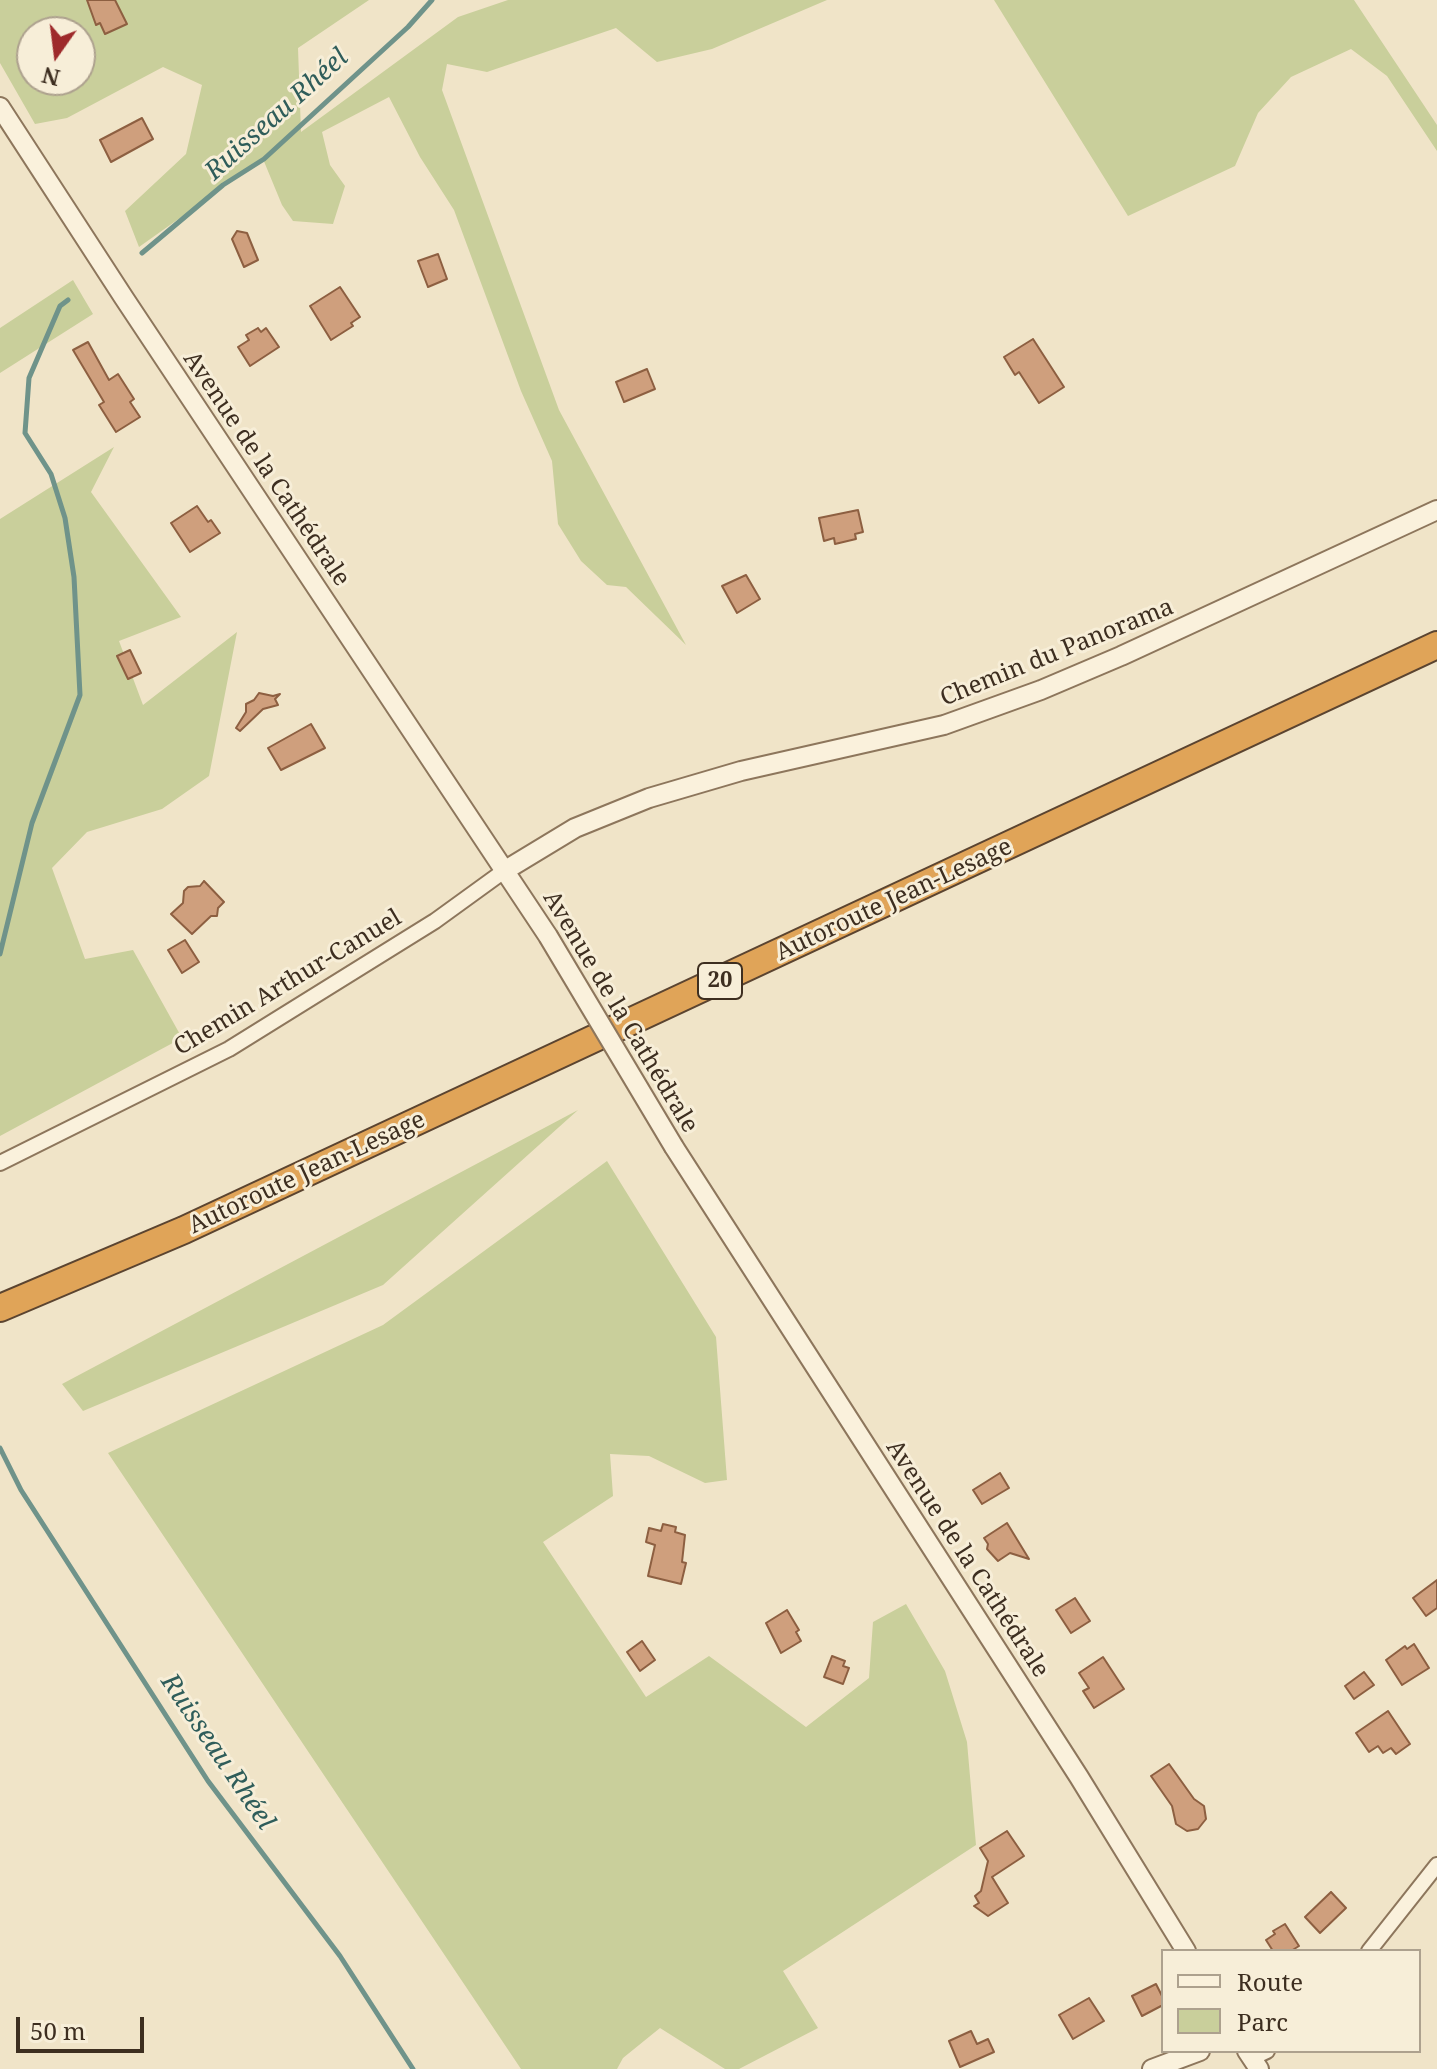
<!DOCTYPE html>
<meta charset="utf-8">
<style>
body{margin:0}
#map{position:relative;width:1437px;height:2069px;overflow:hidden;background:#f0e4c8;font-family:"Noto Serif",serif}
canvas{display:block}
.legend{position:absolute;left:1161px;top:1949px;width:260px;height:104px;box-sizing:border-box;background:#f7eed8;border:2px solid #ada18e;margin:0;padding:10px 14px;list-style:none;font-size:24px;color:#3d2e20}
.legend li{display:flex;align-items:center;gap:16px;height:40px}
.legend b{width:40px;border:2px solid #ada18e}
.north{position:absolute;left:16px;top:16px;width:80px;height:80px;box-sizing:border-box;background:#f7eed8;border:2px solid #ada18e;border-radius:50%;rotate:194deg;font-size:22px;font-weight:700;line-height:32px;text-align:center;color:#3d2e20}
.north::after{content:'';display:block;margin:auto;width:28px;height:36px;background:#9e2a2b;clip-path:polygon(50% 0,100% 100%,50% 72%,0 100%)}
.scale{position:absolute;left:16px;top:2017px;width:128px;height:36px;box-sizing:border-box;border:4px solid #3d2e20;border-top:0;padding-left:10px;font-size:24px;line-height:28px;white-space:nowrap;color:#3d2e20;-webkit-text-stroke:6px #f7eed8;paint-order:stroke}
</style>
<div id="map">
<canvas width="1437" height="2069"></canvas>
<ul class="legend">
<li><b style="height:10px;background:#faf1dc"></b>Route</li>
<li><b style="height:22px;background:#c9cf9b"></b>Parc</li>
</ul>
<div class="north">N</div>
<div class="scale">50 m</div>
</div>
<script>
const context = document.querySelector('canvas').getContext('2d');
context.lineJoin = 'round';
function fillPath(path, color) {
  context.fillStyle = color;
  context.fill(path, 'evenodd');
}
function toPath(rows) {
  const path = new Path2D();
  for (const r of rows) {
    path.moveTo(r[0], r[1]);
    for (let i = 2; i < r.length; i += 2) path.lineTo(r[i], r[i + 1]);
  }
  return path;
}
function strokePath(path, color, width, dash) {
  context.strokeStyle = color;
  context.lineWidth = width;
  context.lineCap = dash ? 'butt' : 'round';
  context.setLineDash(dash || []);
  context.stroke(path);
}
function label(font, color, halo, rows, align = 'center') {
  context.font = font + ' "Noto Serif",serif';
  context.lineWidth = 6;
  context.setLineDash([]);
  context.textBaseline = 'middle';
  context.strokeStyle = halo;
  context.fillStyle = color;
  for (const [text, x, y, turn = 0] of rows) {
    context.save();
    context.translate(x, y);
    context.rotate((+turn || 0) * Math.PI / 180);
    context.textAlign = isNaN(turn) ? turn : align;
    if (halo) context.strokeText(text, 0, 0);
    context.fillText(text, 0, 0);
    context.restore();
  }
}
const green = toPath([
 [0,0,369,0,298,48,301,132,458,17,508,0,827,0,712,49,657,62,616,28,487,72,447,64,442,90,559,410,686,645,626,587,607,585,581,561,558,524,552,461,521,391,454,210,420,157,389,97,322,132,330,165,345,186,333,224,293,221,282,205,263,159,139,247,125,211,186,154,202,85,163,67,67,118,35,124,0,63],
 [32,32,80,32,80,80,32,80],
 [994,0,1354,0,1437,125,1437,151,1387,76,1351,49,1291,77,1258,113,1235,166,1128,216],
 [73,280,93,314,0,373,0,328],
 [114,447,91,492,181,617,119,641,143,705,237,632,209,776,162,809,87,832,52,868,85,959,133,950,182,1038,0,1136,0,519],
 [578,1110,383,1285,83,1411,62,1384],
 [607,1161,716,1337,727,1480,705,1483,649,1456,610,1454,613,1496,543,1542,646,1697,709,1656,806,1727,869,1678,873,1622,906,1604,945,1671,967,1742,976,1845,783,1971,818,2028,739,2069,725,2069,660,2028,623,2058,617,2069,521,2069,108,1453,383,1325]
]);
const stream = toPath([
 [142,253,223,185,264,159,408,27,432,0],
 [0,954,32,823,80,695,74,577,65,518,51,474,25,433,29,378,60,306,68,300],
 [0,1448,21,1490,208,1781,340,1956,413,2069]
]);
const building = toPath([
 [87,0,115,0,127,24,105,34,100,23,96,25,87,0],
 [142,118,153,139,111,162,100,140,142,118],
 [237,231,247,233,258,260,244,267,232,239,237,231],
 [438,254,447,279,428,287,418,261,438,254],
 [340,287,360,317,351,323,353,326,331,340,310,306,340,287],
 [258,328,261,332,266,328,279,347,250,366,238,347,249,340,246,335,258,328],
 [1033,339,1064,387,1039,403,1019,372,1015,375,1004,357,1033,339],
 [88,342,109,380,118,374,134,399,130,402,140,417,116,432,99,405,104,402,73,350,88,342],
 [647,369,655,389,624,402,616,382,647,369],
 [197,506,208,522,211,520,220,533,190,552,171,523,197,506],
 [858,510,863,532,855,534,856,539,835,544,834,538,824,541,819,518,858,510],
 [746,575,760,599,737,613,722,586,746,575],
 [130,650,141,673,128,679,117,656,130,650],
 [259,693,273,696,280,694,275,699,278,705,263,709,240,731,236,728,246,712,246,704,254,700,259,693],
 [311,724,325,748,281,770,268,748,311,724],
 [204,881,224,902,218,908,217,916,211,916,192,934,171,914,183,903,184,891,188,887,200,886,204,881],
 [185,940,199,962,182,973,168,950,185,940],
 [1000,1473,1009,1488,982,1504,973,1490,1000,1473],
 [1007,1523,1029,1559,1010,1553,998,1561,987,1549,988,1544,984,1538,1007,1523],
 [663,1524,676,1527,675,1532,685,1535,682,1562,686,1563,681,1584,648,1576,655,1545,646,1542,649,1528,661,1531,663,1524],
 [1437,1580,1437,1608,1426,1616,1413,1598,1437,1580],
 [1075,1598,1090,1621,1071,1633,1056,1610,1075,1598],
 [787,1610,799,1630,796,1632,801,1641,781,1653,766,1623,787,1610],
 [642,1641,655,1660,640,1671,627,1652,642,1641],
 [1414,1644,1429,1668,1402,1685,1386,1660,1405,1646,1407,1649,1414,1644],
 [832,1656,845,1661,843,1666,849,1668,843,1684,824,1677,832,1656],
 [1103,1657,1124,1689,1094,1708,1083,1691,1089,1688,1079,1673,1103,1657],
 [1364,1672,1374,1685,1354,1699,1345,1686,1364,1672],
 [1388,1711,1410,1744,1396,1754,1391,1748,1383,1753,1378,1746,1369,1752,1356,1733,1388,1711],
 [1169,1764,1194,1799,1204,1806,1206,1819,1198,1829,1187,1831,1176,1824,1172,1806,1151,1776,1169,1764],
 [1007,1831,1024,1856,992,1877,1008,1903,988,1916,974,1906,979,1903,975,1896,981,1891,988,1861,980,1848,1007,1831],
 [1331,1892,1346,1908,1320,1933,1305,1917,1331,1892],
 [1285,1924,1299,1946,1291,1951,1273,1951,1266,1940,1275,1934,1273,1931,1285,1924],
 [1156,1984,1163,1998,1163,2005,1142,2016,1132,1996,1156,1984],
 [1089,1998,1104,2021,1073,2039,1059,2015,1089,1998],
 [971,2031,977,2044,988,2039,994,2052,960,2067,949,2041,971,2031]
]);
const minor = toPath([
 [0,1163,229,1049,435,921,504,871],
 [1369,1951,1437,1865],
 [1252,2058,1267,2051]
]);
const tertiary = toPath([
 [0,107,124,298,548,936],
 [504,871,575,828,649,798,741,771,944,725,1041,690,1121,656,1437,510],
 [674,1147,1079,1777,1186,1951],
 [1247,2051,1259,2069],
 [1152,2069,1200,2051]
]);
const motorway = toPath([
 [0,1308,184,1230,1437,645]
]);
const tertiaryBridge = toPath([
 [548,936,674,1147]
]);
const shields = [
 [720,981,44]
];
const shieldNames = [
 ["20",720,981]
];
const streetNames = [
 ["Avenue de la Cathédrale",266,469,56],
 ["Chemin du Panorama",1057,653,-22],
 ["Autoroute Jean-Lesage",894,900,-25],
 ["Chemin Arthur-Canuel",288,983,-31],
 ["Avenue de la Cathédrale",620,1012,59],
 ["Autoroute Jean-Lesage",307,1173,-25],
 ["Avenue de la Cathédrale",967,1559,57]
];
const waterNames = [
 ["Ruisseau Rhéel",277,115,-42],
 ["Ruisseau Rhéel",217,1752,56]
];
fillPath(green, '#c9cf9b');
strokePath(stream, '#6f938a', 5);
fillPath(building, '#cf9f7d');
strokePath(building, '#8d5f41', 2);
strokePath(minor, '#8d765c', 18);
strokePath(tertiary, '#8d765c', 22);
strokePath(motorway, '#5b4430', 30);
strokePath(minor, '#faf1dc', 14);
strokePath(tertiary, '#faf1dc', 18);
strokePath(motorway, '#e0a458', 26);
strokePath(tertiaryBridge, '#8d765c', 22, []);
strokePath(tertiaryBridge, '#faf1dc', 18);
for (const [x, y, w] of shields) {
  const box = new Path2D();
  box.roundRect(x - w / 2, y - 18, w, 36, 6);
  context.fillStyle = '#f7eed8';
  context.fill(box);
  strokePath(box, '#3d2e20', 2);
}
label('bold 22px', '#3d2e20', null, shieldNames);
label('24px', '#3d2e20', '#f7eed8', streetNames);
label('italic 26px', '#2f5d5a', '#f7eed8', waterNames);
</script>
